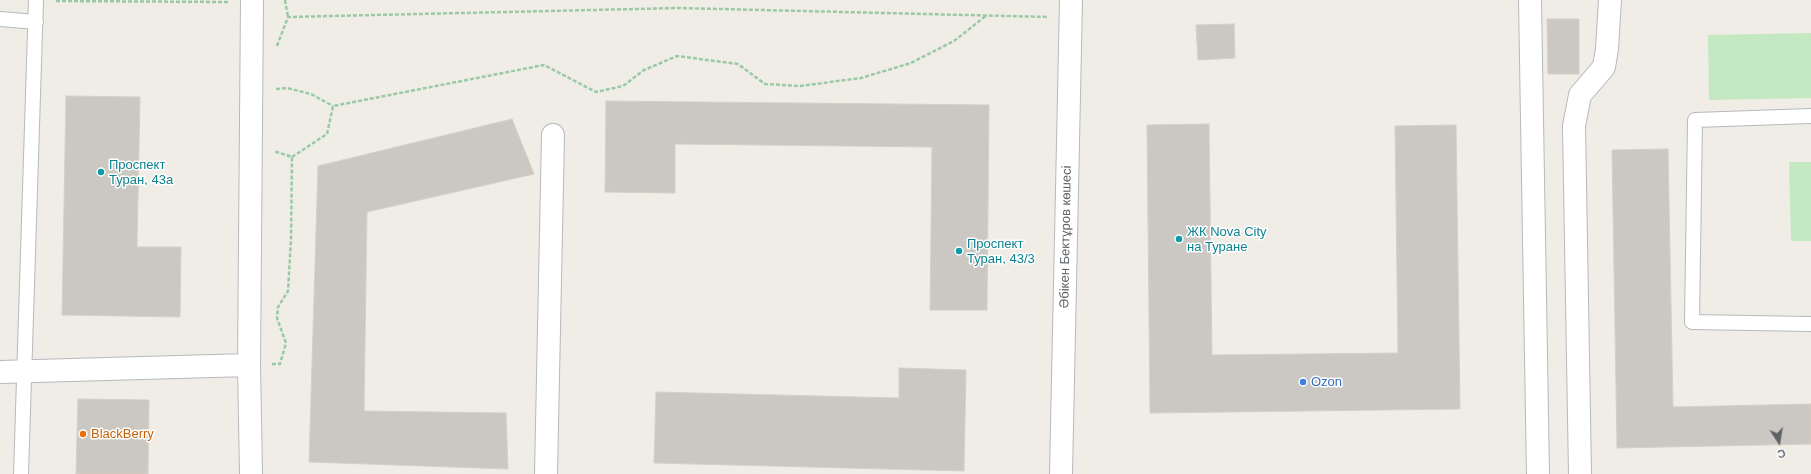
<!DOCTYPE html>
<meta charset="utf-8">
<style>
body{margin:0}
#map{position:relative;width:1811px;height:474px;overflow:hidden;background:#f0ede6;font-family:Arial,sans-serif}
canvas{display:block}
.north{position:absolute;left:1759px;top:422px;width:40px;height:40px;-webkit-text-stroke:3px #fff;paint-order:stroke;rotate:168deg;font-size:11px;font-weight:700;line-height:16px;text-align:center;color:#5d6267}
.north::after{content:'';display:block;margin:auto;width:14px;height:18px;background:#5d6267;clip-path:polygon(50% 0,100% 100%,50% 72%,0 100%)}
</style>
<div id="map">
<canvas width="1811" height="474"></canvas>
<div class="north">С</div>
</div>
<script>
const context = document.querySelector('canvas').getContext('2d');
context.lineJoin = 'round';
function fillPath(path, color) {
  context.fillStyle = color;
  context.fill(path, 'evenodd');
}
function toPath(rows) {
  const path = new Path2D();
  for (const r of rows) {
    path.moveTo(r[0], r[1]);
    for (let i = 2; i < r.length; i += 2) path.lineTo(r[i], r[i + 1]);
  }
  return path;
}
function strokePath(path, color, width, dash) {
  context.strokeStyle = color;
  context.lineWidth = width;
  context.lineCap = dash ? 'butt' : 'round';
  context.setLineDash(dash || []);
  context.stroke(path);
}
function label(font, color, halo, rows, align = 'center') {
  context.font = font + ' Arial,sans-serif';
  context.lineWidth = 3;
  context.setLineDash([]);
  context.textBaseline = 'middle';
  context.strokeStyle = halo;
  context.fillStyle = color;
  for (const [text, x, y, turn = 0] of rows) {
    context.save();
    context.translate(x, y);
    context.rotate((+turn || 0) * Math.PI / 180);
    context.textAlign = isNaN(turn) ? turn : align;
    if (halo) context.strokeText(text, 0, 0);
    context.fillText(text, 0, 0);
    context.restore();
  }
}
const green = toPath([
 [1811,33,1811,98,1709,100,1708,35],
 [1789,162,1811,162,1811,241,1791,241]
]);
const building = toPath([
 [1547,19,1579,19,1579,74,1548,74,1547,19],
 [1234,24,1235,58,1198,60,1196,25,1234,24],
 [66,96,140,97,137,247,181,247,180,317,62,315,66,96],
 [606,101,989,105,987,310,930,310,932,147,675,144,675,193,605,192,606,101],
 [512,119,534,174,367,212,364,411,506,413,508,469,309,462,318,166,512,119],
 [1209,124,1212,355,1398,353,1395,126,1456,125,1460,409,1150,413,1147,125,1209,124],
 [1668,149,1673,407,1811,404,1811,444,1617,448,1612,150,1668,149],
 [899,368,966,370,964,471,654,463,656,392,899,398,899,368],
 [78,399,149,400,148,474,76,474,78,399]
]);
const path = toPath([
 [285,0,288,17],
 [56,1,229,2],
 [277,46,288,17,679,8,1048,17],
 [276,89,287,88,311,94,333,106],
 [292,157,327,134,333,106,544,65,596,92,623,86,644,70,677,56,738,64,765,84,800,86,861,78,911,63,954,41,987,15],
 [272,364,280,364,286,343,277,318,278,307,288,291,291,239,292,157,274,151]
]);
const lane = toPath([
 [0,19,36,22],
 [1811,116,1695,120,1692,322,1811,324],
 [21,474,36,0]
]);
const street = toPath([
 [1530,0,1538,474],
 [0,372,249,365],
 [251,474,249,365,252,0],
 [546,474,553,135],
 [1061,474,1071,0],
 [1580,474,1574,126,1580,95,1604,67,1607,49,1610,0]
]);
const markers = [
 [101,172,4,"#0f9aa8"],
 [1179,239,4,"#0f9aa8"],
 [959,251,4,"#0f9aa8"],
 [1303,382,4,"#3f7fe0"],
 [83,434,4,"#e8710a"]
];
const cultureNames = [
 ["Проспект",109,165],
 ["Туран, 43а",109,180],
 ["ЖК Nova City",1187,232],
 ["на Туране",1187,247],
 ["Проспект",967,244],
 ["Туран, 43/3",967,259]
];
const streetNames = [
 ["Әбікен Бектұров көшесі",1066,237,-89]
];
const shopNames = [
 ["Ozon",1311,382]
];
const foodNames = [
 ["BlackBerry",91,434]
];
fillPath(green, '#c4e9c2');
fillPath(building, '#cbc8c3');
strokePath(building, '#d6cfc4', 1);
strokePath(lane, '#b6b9bd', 16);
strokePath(street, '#b6b9bd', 24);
strokePath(path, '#9acaa5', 2.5, [4, 2]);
strokePath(lane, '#fff', 14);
strokePath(street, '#fff', 22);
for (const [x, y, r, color] of markers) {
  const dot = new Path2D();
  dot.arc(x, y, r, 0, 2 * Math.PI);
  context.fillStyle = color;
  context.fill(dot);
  strokePath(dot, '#fff', 1.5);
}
label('13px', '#0d838f', '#fff', cultureNames, 'left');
label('13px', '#5d6267', '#fff', streetNames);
label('13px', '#366cbe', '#fff', shopNames, 'left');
label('13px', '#c56008', '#fff', foodNames, 'left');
</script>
